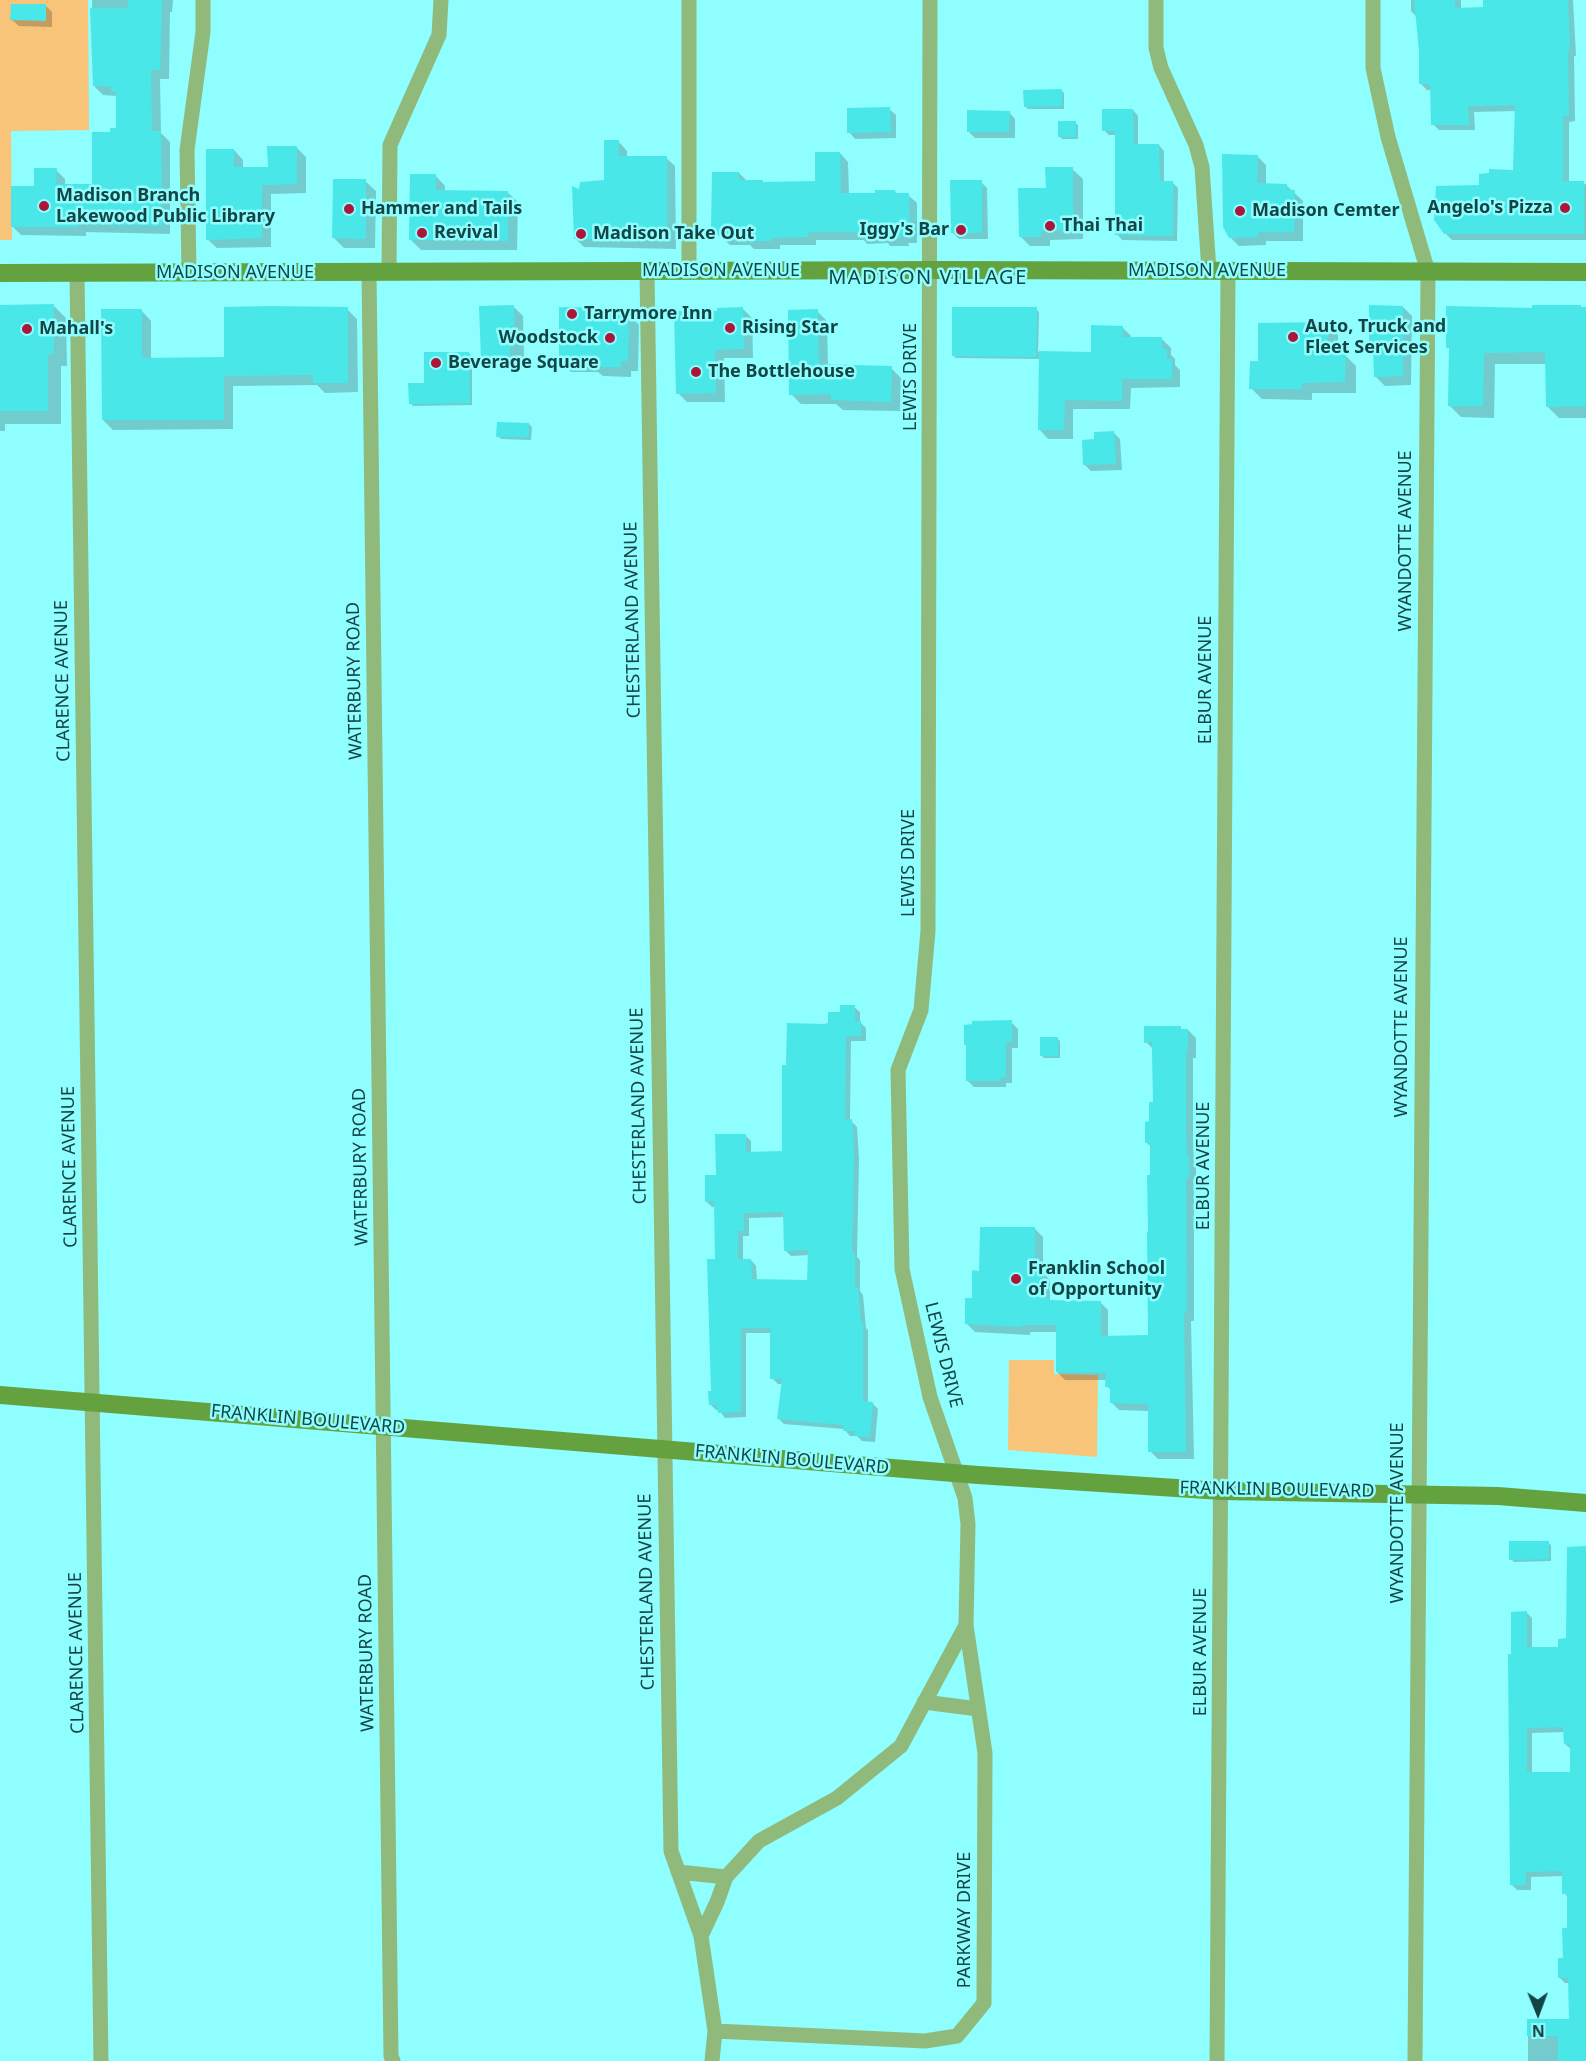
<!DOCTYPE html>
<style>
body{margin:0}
#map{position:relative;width:1586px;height:2061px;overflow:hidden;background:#8ffeff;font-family:"Noto Sans",sans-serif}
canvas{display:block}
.north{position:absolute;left:1508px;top:1983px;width:60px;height:60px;-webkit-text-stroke:4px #8ffeff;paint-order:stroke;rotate:179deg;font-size:16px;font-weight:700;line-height:24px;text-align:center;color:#144546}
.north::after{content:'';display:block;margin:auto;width:21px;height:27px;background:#144546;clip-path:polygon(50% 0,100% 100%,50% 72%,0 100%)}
</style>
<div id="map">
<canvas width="1586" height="2061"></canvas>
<div class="north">N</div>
</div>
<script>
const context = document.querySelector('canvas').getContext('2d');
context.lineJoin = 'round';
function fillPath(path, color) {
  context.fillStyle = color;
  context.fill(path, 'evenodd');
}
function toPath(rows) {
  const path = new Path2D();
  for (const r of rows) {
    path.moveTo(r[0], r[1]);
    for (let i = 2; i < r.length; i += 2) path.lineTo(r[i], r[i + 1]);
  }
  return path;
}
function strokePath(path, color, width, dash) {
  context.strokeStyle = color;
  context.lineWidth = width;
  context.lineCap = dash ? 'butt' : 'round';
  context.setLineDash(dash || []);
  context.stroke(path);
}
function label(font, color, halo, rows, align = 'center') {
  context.font = font + ' "Noto Sans",sans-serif';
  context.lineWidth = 5;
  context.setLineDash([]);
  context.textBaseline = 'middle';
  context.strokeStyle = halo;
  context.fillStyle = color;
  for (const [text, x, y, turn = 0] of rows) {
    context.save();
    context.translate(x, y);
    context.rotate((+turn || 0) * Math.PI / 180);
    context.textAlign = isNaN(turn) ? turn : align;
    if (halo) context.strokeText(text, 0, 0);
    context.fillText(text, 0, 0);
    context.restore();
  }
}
const green = toPath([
 [0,0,88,0,89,130,11,131,12,240,0,240],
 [1009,1360,1054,1360,1054,1374,1098,1375,1097,1457,1008,1450]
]);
const shadow = toPath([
 [92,0,173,0,172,12,170,12,169,79,160,79,161,133,170,142,170,234,86,232,86,236,21,235,12,226,35,187,56,170,65,179,65,185,93,186,112,133,118,129,117,96,103,95,94,86],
 [1411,0,1461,0,1461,9,1485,8,1485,0,1573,0,1576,56,1574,56,1575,121,1569,122,1569,182,1583,182,1586,185,1586,240,1452,240,1445,233,1480,187,1515,171,1516,111,1474,112,1475,130,1439,130,1433,124,1431,90,1427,90,1421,84,1417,17,1411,11],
 [46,6,52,12,52,27,19,26,12,20],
 [1061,90,1064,93,1064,109,1028,109,1025,106],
 [889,109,896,115,896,138,855,139,849,132],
 [1133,110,1138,116,1138,146,1159,145,1164,151,1164,183,1173,183,1178,188,1177,241,1122,240,1117,234,1116,135,1109,135,1104,130],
 [1009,112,1015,119,1015,138,975,138,968,131],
 [1075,123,1078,125,1078,139,1062,139,1060,136],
 [619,142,627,151,627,157,666,158,675,166,676,249,584,247,575,238,580,191,606,182],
 [296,147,306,157,306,193,271,194,271,247,217,248,207,239,234,150,243,160,243,169,269,169],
 [840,153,848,162,849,195,877,194,895,191,898,195,908,195,917,203,917,243,908,243,909,246,890,246,888,243,867,244,864,240,816,240,816,245,780,245,780,249,754,249,750,245,730,245,715,231,739,173,747,181,762,181,765,184,817,183],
 [1257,156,1266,165,1266,185,1286,185,1303,201,1303,241,1266,241,1266,245,1239,246,1230,237],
 [1072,169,1083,179,1083,239,1050,240,1050,246,1030,246,1020,236,1047,189],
 [435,175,445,186,445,192,507,192,518,202,517,250,421,250,411,240],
 [365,181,376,191,375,248,344,248,334,238],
 [981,182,987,188,988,239,959,239,952,232],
 [53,305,66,318,67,366,61,366,61,424,5,424,5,431,0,431,0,306],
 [513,306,523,316,524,357,519,357,520,368,493,369,482,359],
 [1403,307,1412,316,1411,385,1385,386,1376,377,1375,355,1370,350],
 [1586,308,1586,418,1559,418,1547,406,1547,364,1495,364,1494,418,1461,417,1449,405,1450,350,1448,347,1490,310],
 [347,309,357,319,358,392,325,393,317,385,233,386,233,429,113,430,103,420,141,310,151,321,151,359,226,359],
 [624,309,639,325,638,371,631,371,631,377,603,376,598,372,571,372,561,362],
 [743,309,752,318,753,358,724,358,725,402,687,402,678,393,718,312],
 [1036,309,1039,312,1038,352,1092,354,1122,327,1131,336,1131,339,1162,339,1171,348,1171,355,1175,359,1175,365,1180,370,1180,387,1131,388,1130,409,1073,409,1073,439,1048,439,1039,429,1041,359,956,358,953,355],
 [817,311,827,321,828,366,891,368,901,378,900,411,843,410,836,404,801,404,791,394],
 [1327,324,1338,335,1338,355,1345,355,1356,366,1356,393,1312,393,1312,400,1262,399,1251,388],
 [469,353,472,356,472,405,413,406,410,403],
 [529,424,532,427,531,440,501,439,498,436],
 [1114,433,1120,439,1122,470,1091,471,1085,465,1096,440],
 [854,1007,860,1012,860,1022,866,1028,866,1041,851,1041,850,1120,857,1127,859,1159,857,1257,860,1260,860,1291,863,1295,866,1328,868,1330,868,1403,872,1403,878,1409,875,1442,862,1441,857,1436,850,1436,844,1429,784,1424,779,1419,783,1384,778,1384,772,1378,771,1333,746,1333,746,1417,725,1418,719,1410,716,1410,710,1404,712,1392,716,1260,716,1207,712,1207,706,1201,717,1177,745,1135,751,1141,751,1153,783,1153,787,1066,825,1025],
 [785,1217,785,1250,791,1256,809,1255,809,1281,757,1280,756,1266,751,1260,743,1260,743,1236,749,1236,749,1218],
 [1011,1022,1018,1029,1018,1048,1012,1048,1012,1083,1006,1083,1006,1087,974,1087,967,1080,968,1047,965,1044],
 [1180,1028,1182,1030,1188,1030,1196,1038,1196,1058,1193,1058,1193,1138,1194,1163,1196,1166,1196,1186,1194,1186,1194,1321,1191,1321,1194,1459,1158,1459,1150,1451,1149,1411,1119,1410,1111,1402,1112,1391,1107,1386,1107,1380,1065,1380,1057,1372,1057,1332,1030,1332,1030,1335,975,1332,967,1324,981,1272,1035,1229,1043,1237,1043,1273,1050,1280,1050,1301,1100,1302,1108,1310,1108,1337,1150,1336,1152,1148,1147,1143,1154,1103,1154,1050,1146,1042],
 [1057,1038,1060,1041,1060,1058,1044,1058,1042,1056],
 [1548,1543,1551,1545,1551,1561,1514,1562,1511,1559],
 [1586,1548,1586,2061,1528,2061,1528,2021,1570,2021,1570,1983,1565,1983,1559,1977,1568,1930,1569,1898,1564,1893,1563,1876,1531,1877,1531,1890,1517,1890,1511,1884,1513,1655,1527,1613,1532,1618,1532,1649,1559,1649,1568,1640],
 [1565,1732,1565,1744,1571,1749,1572,1773,1532,1773,1532,1733]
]);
const building = toPath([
 [128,0,162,0,160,70,151,70,152,131,161,131,162,226,78,224,78,227,11,227,11,186,34,186,34,168,57,168,56,184,92,184,92,132,110,132,110,128,116,128,116,92,111,92,111,86,93,86,90,8,128,8],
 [1414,0,1455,0,1455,8,1483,7,1483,0,1568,0,1570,50,1568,50,1569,116,1563,116,1563,181,1584,181,1584,234,1444,234,1434,220,1436,186,1479,185,1479,174,1489,173,1489,169,1513,170,1515,105,1468,106,1469,125,1431,125,1430,84,1419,84,1419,50],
 [11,4,46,4,46,21,10,20],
 [1062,89,1062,106,1024,107,1023,90],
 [890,107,891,132,847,133,847,108],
 [1102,109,1133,109,1134,144,1159,144,1160,181,1173,181,1173,236,1115,235,1115,131,1102,131],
 [967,110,1010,111,1009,132,967,132],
 [1058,121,1076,121,1076,137,1058,137],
 [604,140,619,140,619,156,667,156,667,240,574,239,572,186,579,189,580,182,604,180],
 [267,146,297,146,297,184,262,185,262,238,206,240,206,149,234,149,234,167,268,167],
 [815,152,840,152,841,193,875,193,875,190,895,190,895,193,909,193,910,235,901,235,901,238,880,238,880,235,857,236,857,232,808,232,808,237,772,238,772,241,744,241,744,238,720,237,714,231,711,227,712,172,739,172,739,180,763,180,763,182,815,181],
 [1222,154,1258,155,1257,183,1287,184,1287,190,1295,190,1294,232,1258,232,1258,237,1229,238,1223,227],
 [1045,167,1073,167,1073,230,1041,231,1041,237,1019,237,1018,188,1046,188],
 [410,174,436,174,436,190,508,191,508,241,409,240],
 [333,179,366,179,366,239,332,238],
 [950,180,982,180,982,233,951,233],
 [54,304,54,354,48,354,48,411,0,411,0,305],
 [514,305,514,347,510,347,510,359,481,360,479,306],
 [1369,305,1403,306,1403,376,1374,377,1373,351,1369,350],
 [1532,305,1581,305,1581,307,1586,307,1586,406,1546,407,1545,352,1484,353,1483,406,1448,406,1449,348,1446,348,1446,306,1532,308],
 [269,306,348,307,348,383,313,383,313,375,224,376,224,420,102,420,101,309,142,309,142,358,224,357,224,307],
 [559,307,625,308,629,314,628,361,621,361,621,367,591,367,591,363,559,363],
 [743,307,744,349,715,350,716,393,676,394,674,311,717,311,717,308],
 [952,307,1037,307,1036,357,952,356],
 [818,309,819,364,892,366,891,402,831,400,831,394,789,395,788,310],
 [1327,322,1328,353,1346,353,1345,382,1302,383,1302,389,1249,389,1250,361,1258,361,1258,323],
 [1091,325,1123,326,1123,337,1162,337,1162,349,1167,349,1167,359,1172,359,1172,379,1122,379,1122,401,1065,400,1064,430,1038,430,1039,351,1091,352],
 [424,352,469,352,470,403,409,404,408,383,424,383],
 [497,422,529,423,529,437,496,437],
 [1114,431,1116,464,1083,465,1082,440,1094,439,1094,432],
 [840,1005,855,1005,855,1021,861,1021,861,1036,846,1036,845,1120,852,1119,854,1153,852,1253,855,1253,855,1288,858,1287,861,1323,863,1323,863,1401,873,1402,870,1437,854,1436,855,1431,843,1431,844,1425,777,1419,782,1379,770,1379,770,1328,741,1328,741,1412,718,1413,717,1405,709,1405,708,1391,711,1391,707,1259,715,1259,714,1201,705,1202,705,1175,716,1175,715,1134,746,1134,746,1152,782,1151,782,1065,786,1065,787,1023,824,1024,828,1023,828,1012,840,1012],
 [783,1212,784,1251,808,1250,807,1280,752,1279,751,1259,738,1259,738,1231,744,1231,744,1213],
 [1012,1020,1012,1042,1006,1042,1006,1077,1000,1077,1000,1081,966,1081,966,1045,964,1045,964,1025,972,1024,972,1021],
 [1144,1026,1181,1026,1181,1029,1188,1029,1188,1050,1186,1050,1186,1129,1187,1156,1189,1156,1189,1178,1186,1178,1187,1313,1184,1313,1186,1452,1148,1452,1148,1404,1110,1403,1110,1387,1105,1387,1106,1373,1056,1372,1056,1325,1022,1325,1022,1327,965,1324,965,1298,972,1298,972,1270,979,1271,980,1227,1035,1227,1035,1271,1042,1271,1042,1298,1049,1298,1049,1300,1101,1301,1101,1336,1148,1335,1147,1232,1148,1232,1147,1175,1150,1175,1150,1143,1145,1143,1145,1122,1149,1121,1149,1102,1153,1102,1152,1052,1152,1042,1144,1043],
 [1040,1037,1058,1037,1058,1056,1040,1056],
 [1509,1541,1549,1541,1549,1559,1509,1560],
 [1586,1546,1586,2061,1558,2061,1558,2036,1527,2036,1527,2019,1569,2019,1568,1978,1558,1978,1558,1958,1563,1958,1562,1928,1567,1928,1567,1894,1562,1894,1562,1871,1526,1872,1526,1885,1510,1885,1508,1654,1511,1654,1511,1612,1527,1611,1527,1647,1558,1647,1558,1639,1566,1638,1567,1547],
 [1563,1727,1564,1744,1570,1744,1570,1772,1527,1772,1527,1728]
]);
const street = toPath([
 [1156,0,1156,48,1161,68,1196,145,1202,167,1209,271],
 [1373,0,1373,68,1388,137,1428,272,1415,2061],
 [647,271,671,1851,701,1936],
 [689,271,689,0],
 [369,272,391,2056,393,2061],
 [389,272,390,145,439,35,441,0],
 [77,273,101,2061],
 [189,273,187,150,203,32,203,0],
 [924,1702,978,1709],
 [678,1872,726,1877],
 [715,2031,925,2041,957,2036,984,2003,985,1753,966,1625],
 [712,2061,715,2031,701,1936,717,1902,726,1877,759,1841,837,1798,901,1746,966,1625,968,1524,965,1498,930,1397,902,1269,898,1070,921,1010,928,931,930,0],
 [1217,2061,1228,271]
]);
const secondary = toPath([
 [0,273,949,270,1586,272],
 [0,1395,978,1475,1222,1491,1498,1496,1586,1503]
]);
const markers = [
 [44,206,6,"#ab163a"],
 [1565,208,6,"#ab163a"],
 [349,209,6,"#ab163a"],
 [1240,211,6,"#ab163a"],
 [1050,226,6,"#ab163a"],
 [961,230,6,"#ab163a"],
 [422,233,6,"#ab163a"],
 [581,234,6,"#ab163a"],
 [572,314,6,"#ab163a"],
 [730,328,6,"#ab163a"],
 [27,329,6,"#ab163a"],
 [1293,337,6,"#ab163a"],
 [610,338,6,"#ab163a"],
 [436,363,6,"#ab163a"],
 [696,372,6,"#ab163a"],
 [1016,1279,6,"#ab163a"]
];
const poiNames = [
 ["Madison Branch",56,196],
 ["Lakewood Public Library",56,217],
 ["Angelo's Pizza",1553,208,"right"],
 ["Hammer and Tails",361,209],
 ["Madison Cemter",1252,211],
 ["Thai Thai",1062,226],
 ["Iggy's Bar",949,230,"right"],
 ["Revival",434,233],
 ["Madison Take Out",593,234],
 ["Tarrymore Inn",584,314],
 ["Auto, Truck and",1305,327],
 ["Fleet Services",1305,348],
 ["Rising Star",742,328],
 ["Mahall's",39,329],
 ["Woodstock",598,338,"right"],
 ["Beverage Square",448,363],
 ["The Bottlehouse",708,372],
 ["Franklin School",1028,1269],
 ["of Opportunity",1028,1290]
];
const streetNames = [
 ["MADISON AVENUE",721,271],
 ["MADISON AVENUE",1207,271],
 ["MADISON AVENUE",235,273],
 ["LEWIS DRIVE",911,377,-90],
 ["WYANDOTTE AVENUE",1406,541,-90],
 ["CHESTERLAND AVENUE",633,620,-91],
 ["ELBUR AVENUE",1206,680,-90],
 ["CLARENCE AVENUE",63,681,-91],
 ["WATERBURY ROAD",355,681,-91],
 ["LEWIS DRIVE",909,863,-90],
 ["WYANDOTTE AVENUE",1402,1027,-90],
 ["CHESTERLAND AVENUE",639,1106,-91],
 ["ELBUR AVENUE",1204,1166,-90],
 ["CLARENCE AVENUE",70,1167,-91],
 ["WATERBURY ROAD",361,1167,-91],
 ["LEWIS DRIVE",943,1355,76],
 ["FRANKLIN BOULEVARD",308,1420,5],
 ["FRANKLIN BOULEVARD",792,1460,5],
 ["FRANKLIN BOULEVARD",1277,1490,1],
 ["WYANDOTTE AVENUE",1398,1513,-90],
 ["CHESTERLAND AVENUE",647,1592,-91],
 ["ELBUR AVENUE",1201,1652,-90],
 ["CLARENCE AVENUE",77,1653,-91],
 ["WATERBURY ROAD",367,1653,-91],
 ["PARKWAY DRIVE",965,1920,-90]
];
const neighbourhoodNames = [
 ["MADISON VILLAGE",928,278]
];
fillPath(green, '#f7c479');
fillPath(shadow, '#0003');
fillPath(building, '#4ae7e8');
strokePath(street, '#90ba7b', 15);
strokePath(secondary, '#63a23e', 18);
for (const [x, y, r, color] of markers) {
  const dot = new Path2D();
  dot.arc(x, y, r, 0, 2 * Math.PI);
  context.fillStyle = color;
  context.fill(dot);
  strokePath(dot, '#8ffeff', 2);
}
label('bold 18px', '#144546', '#8ffeff', poiNames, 'left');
label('18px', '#144546', '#8ffeff', streetNames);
context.letterSpacing = '1.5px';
label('20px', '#144546', '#8ffeff', neighbourhoodNames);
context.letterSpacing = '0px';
</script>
